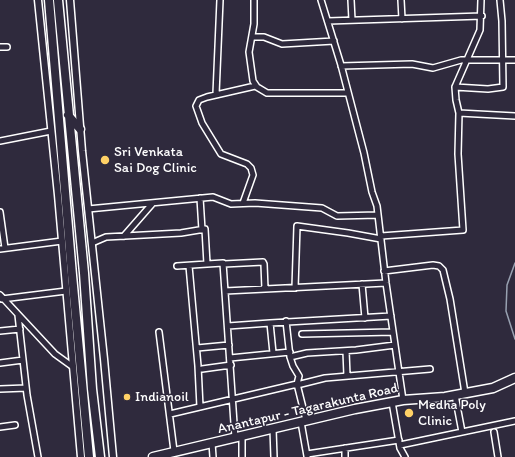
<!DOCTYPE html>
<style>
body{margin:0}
canvas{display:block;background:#2f2a3d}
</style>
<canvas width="515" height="457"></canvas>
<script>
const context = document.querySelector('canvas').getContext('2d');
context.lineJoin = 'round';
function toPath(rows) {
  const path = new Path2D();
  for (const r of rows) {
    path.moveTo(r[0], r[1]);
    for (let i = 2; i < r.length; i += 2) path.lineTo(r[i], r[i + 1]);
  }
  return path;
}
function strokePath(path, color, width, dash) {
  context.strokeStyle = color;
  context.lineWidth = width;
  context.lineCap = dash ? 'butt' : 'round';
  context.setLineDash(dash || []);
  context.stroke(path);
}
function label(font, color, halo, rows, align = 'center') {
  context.font = font + ' Itim,sans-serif';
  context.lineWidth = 3;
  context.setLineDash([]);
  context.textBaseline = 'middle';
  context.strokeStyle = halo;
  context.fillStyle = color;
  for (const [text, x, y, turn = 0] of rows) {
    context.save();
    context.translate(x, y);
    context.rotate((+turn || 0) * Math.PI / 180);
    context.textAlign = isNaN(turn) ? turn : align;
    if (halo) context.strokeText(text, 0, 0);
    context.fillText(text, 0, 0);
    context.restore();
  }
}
const stream = toPath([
 [515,263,507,285,506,311,515,339]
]);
const minor = toPath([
 [254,0,254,24,249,52,253,81,257,87,267,93,347,93],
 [321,0,341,65,364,153,372,192,377,206,386,283,403,400],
 [351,0,352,20],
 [401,0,402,19],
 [328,21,482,16],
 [252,37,264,37,282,44,334,41],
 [0,47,7,47],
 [341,66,412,64,433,68,461,60,515,60],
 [455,87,488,89,503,87,502,21,500,0],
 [216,94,220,0],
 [459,113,515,116],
 [0,141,51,131],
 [200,198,202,230],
 [243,203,253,175,251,168,247,164,221,154,202,123,196,106,199,100,207,97,255,86],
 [88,209,213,197,231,204,255,203,322,208,337,216,378,215],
 [0,212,5,248],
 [124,236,152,204],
 [381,236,463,230,458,154,459,113,456,100,455,87,480,30,481,0],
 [92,243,106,237,181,233,205,229,207,264,223,263,235,438],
 [0,249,62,241],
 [224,264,263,262,264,264,265,289],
 [177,266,207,264],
 [189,266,198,366,200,407],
 [384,271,433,265,439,266,443,270,450,299,465,393],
 [362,284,365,318],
 [295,288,297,226,348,233,381,239],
 [225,291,386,283],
 [0,295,55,354,73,367],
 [2,299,66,291],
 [18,315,27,395,38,457],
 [286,321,290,357,293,366,299,376,297,384,306,420],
 [270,323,391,316],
 [228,326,270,323,273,353],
 [0,331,20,329],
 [159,332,174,451],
 [302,334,393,332],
 [197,348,229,345],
 [346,351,347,376],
 [290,357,307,353,356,350,395,345],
 [230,358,290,352],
 [0,363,23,360],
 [202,369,231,365],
 [297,385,325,378,430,369],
 [0,389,26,388],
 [455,395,462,432],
 [392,402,400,448,405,457],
 [170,414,297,384],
 [301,422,307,456],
 [0,427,15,425],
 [273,429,274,457],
 [494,432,498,457],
 [242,437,242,457],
 [212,443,213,457],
 [400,445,515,421],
 [345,448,345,457],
 [307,454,399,440]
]);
const tertiary = toPath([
 [38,0,58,195,81,457],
 [70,0,82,151,104,359,113,457]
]);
const primary = toPath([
 [153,457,355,409,403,400,445,397,493,388,515,378]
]);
const trunk = toPath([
 [49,0,72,275,89,457],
 [58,0,84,273,92,389,100,457],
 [68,115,80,129]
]);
const markers = [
 [105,160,5,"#ffd166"],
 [127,397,4,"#ffd166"],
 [409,413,5,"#ffd166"]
];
const poiNames = [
 ["Sri Venkata",114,152],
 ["Sai Dog Clinic",114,168],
 ["Indianoil",135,397],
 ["Medha Poly",418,405],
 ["Clinic",418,421]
];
const streetNames = [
 ["Anantapur - Tagarakunta Road",308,409,-13]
];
strokePath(stream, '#98a1b1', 1.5);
strokePath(minor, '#fff', 8);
strokePath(tertiary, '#fff', 9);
strokePath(primary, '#fff', 11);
strokePath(trunk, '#fff', 11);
strokePath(minor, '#2f2a3d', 5);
strokePath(tertiary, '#2f2a3d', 6);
strokePath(primary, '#2f2a3d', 8);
strokePath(trunk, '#2f2a3d', 8);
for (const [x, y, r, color] of markers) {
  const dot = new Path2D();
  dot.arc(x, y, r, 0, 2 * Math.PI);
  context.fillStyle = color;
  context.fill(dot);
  strokePath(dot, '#2f2a3d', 1.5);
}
label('14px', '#fff', '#2f2a3d', poiNames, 'left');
label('14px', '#fff', '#2f2a3d', streetNames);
</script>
